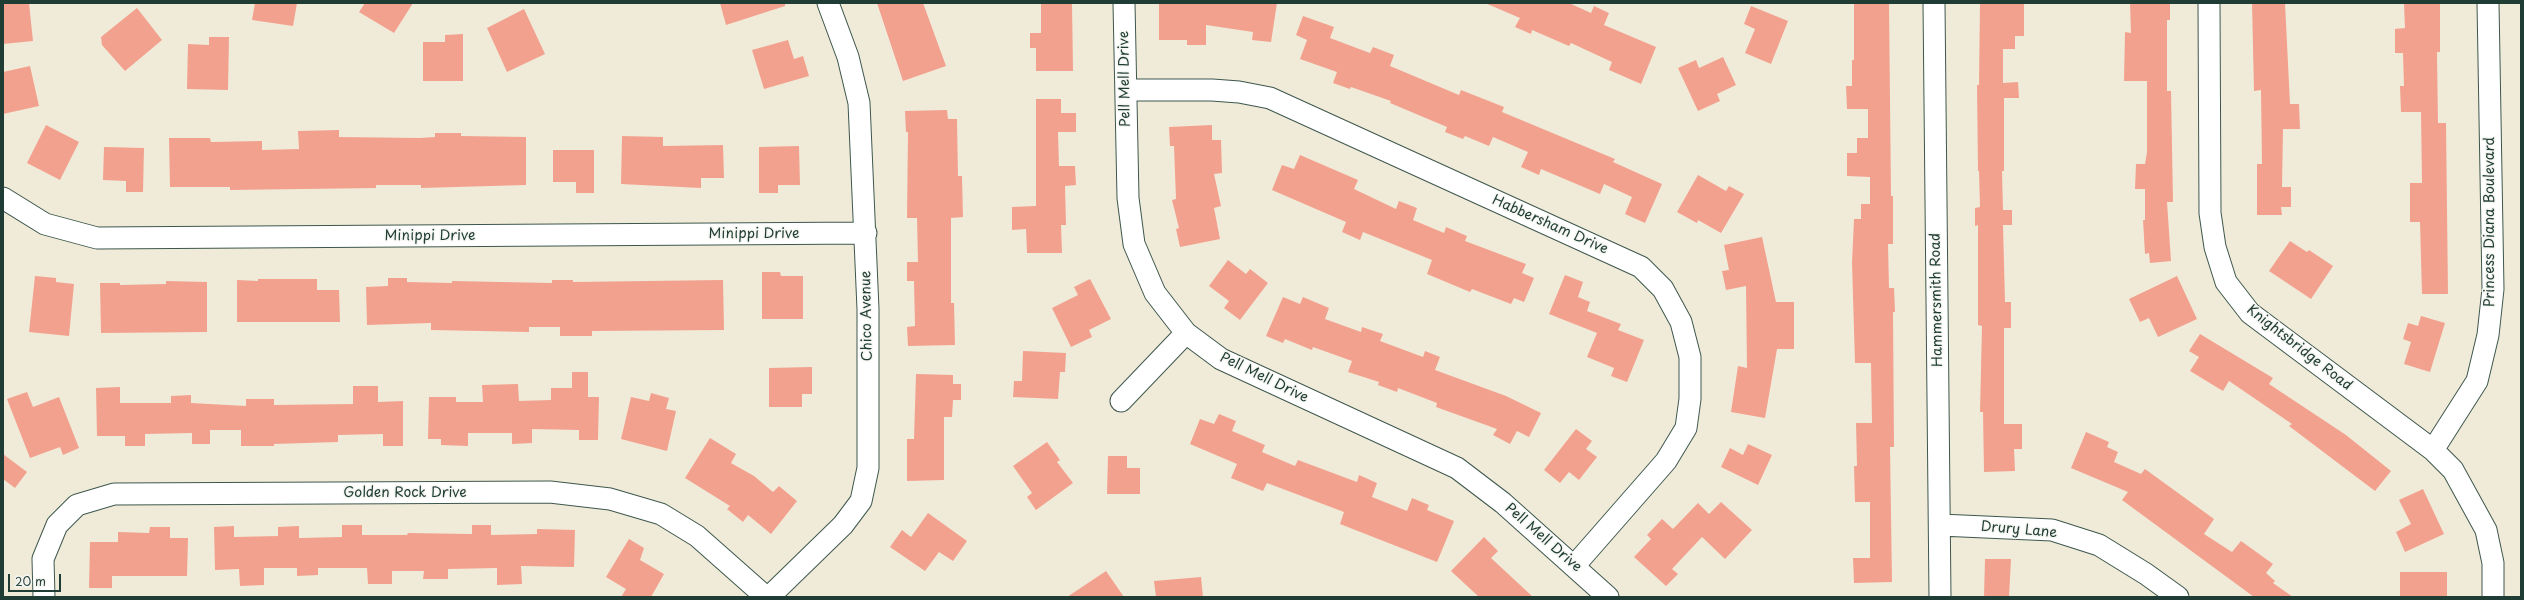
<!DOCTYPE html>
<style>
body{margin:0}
#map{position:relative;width:2524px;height:600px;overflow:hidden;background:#f0ebd8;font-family:"Playpen Sans",sans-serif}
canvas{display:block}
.frame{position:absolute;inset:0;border:4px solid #1f3d34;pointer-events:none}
.scale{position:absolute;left:8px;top:574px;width:53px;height:18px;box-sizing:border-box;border:2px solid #1f3d34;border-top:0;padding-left:5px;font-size:12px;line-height:14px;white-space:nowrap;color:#1f3d34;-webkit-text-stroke:3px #f6f6f2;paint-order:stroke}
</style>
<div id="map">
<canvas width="2524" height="600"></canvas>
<div class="frame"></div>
<div class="scale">20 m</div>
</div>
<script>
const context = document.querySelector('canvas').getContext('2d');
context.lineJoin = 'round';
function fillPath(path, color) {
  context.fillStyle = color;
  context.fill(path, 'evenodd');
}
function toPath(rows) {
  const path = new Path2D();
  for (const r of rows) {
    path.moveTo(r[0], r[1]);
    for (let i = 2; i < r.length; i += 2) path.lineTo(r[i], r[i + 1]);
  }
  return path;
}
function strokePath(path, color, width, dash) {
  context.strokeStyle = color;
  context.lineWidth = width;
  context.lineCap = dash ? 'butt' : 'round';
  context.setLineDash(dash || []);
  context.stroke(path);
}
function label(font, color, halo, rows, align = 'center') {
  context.font = font + ' "Playpen Sans",sans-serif';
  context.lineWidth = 3;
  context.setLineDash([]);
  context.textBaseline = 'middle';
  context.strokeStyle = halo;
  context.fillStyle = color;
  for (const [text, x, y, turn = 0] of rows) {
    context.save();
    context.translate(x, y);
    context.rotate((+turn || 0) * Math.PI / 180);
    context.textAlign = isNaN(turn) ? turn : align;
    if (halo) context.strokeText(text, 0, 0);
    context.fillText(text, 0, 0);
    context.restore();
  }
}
const building = toPath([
 [3,3,29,3,33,41,3,44],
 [255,3,297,3,293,26,252,20],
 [365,3,413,3,394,33,359,12],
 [720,3,785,3,785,6,726,25],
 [877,3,923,3,946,66,903,81],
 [1041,3,1072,3,1073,71,1036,71,1036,48,1030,48,1030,33,1041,33],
 [1159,3,1277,3,1271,42,1252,40,1253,32,1206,25,1206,45,1187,45,1187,40,1159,40],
 [1485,3,1569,3,1591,13,1594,6,1609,13,1604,25,1656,47,1641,84,1609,70,1612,62,1571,43,1569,46,1532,30,1531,34,1515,27,1520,18],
 [1889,3,1891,196,1893,196,1893,244,1888,244,1889,288,1894,288,1895,312,1893,312,1894,447,1890,447,1892,582,1854,583,1853,558,1870,558,1870,502,1855,502,1854,466,1857,466,1856,423,1872,423,1871,363,1855,363,1852,263,1854,219,1861,219,1861,204,1870,204,1870,177,1847,176,1847,153,1857,153,1857,138,1868,138,1868,109,1847,109,1846,86,1852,86,1852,60,1854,60,1854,4],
 [1980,3,2024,3,2024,36,2015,36,2015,49,2003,49,2003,83,2018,82,2019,98,2004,98,2004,171,2002,171,2003,210,2012,210,2012,225,2003,225,2005,302,2011,302,2011,328,2004,328,2004,424,2022,424,2022,449,2014,449,2015,471,1984,472,1983,412,1980,412,1982,326,1978,325,1978,225,1975,226,1975,208,1980,207,1979,171,1978,171,1977,85,1979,85],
 [2130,3,2170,3,2170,20,2167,20,2167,91,2171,91,2173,202,2167,202,2171,261,2150,263,2149,253,2145,254,2143,220,2145,220,2145,189,2135,189,2136,164,2145,164,2147,152,2147,81,2124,81,2125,32,2131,33],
 [2252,3,2285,3,2290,104,2299,104,2300,129,2283,129,2282,187,2291,187,2291,207,2281,207,2282,215,2257,215,2257,164,2262,164,2261,90,2254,91],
 [2440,3,2440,52,2437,52,2438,123,2446,123,2448,294,2422,294,2420,222,2410,222,2410,183,2422,183,2421,112,2401,112,2400,86,2404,86,2403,53,2395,53,2395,29,2405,28,2404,4],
 [1751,6,1788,21,1771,64,1745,53,1755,29,1744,24],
 [137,8,162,40,125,71,102,45,101,37],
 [524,9,545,54,507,72,487,28],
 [1303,16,1334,27,1330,38,1370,53,1373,47,1394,55,1390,66,1459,95,1461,90,1504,107,1502,112,1615,159,1613,162,1662,184,1645,223,1625,214,1632,197,1604,184,1600,194,1541,169,1539,175,1521,167,1528,152,1493,137,1489,146,1465,136,1463,139,1445,132,1447,127,1390,103,1391,101,1351,87,1350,89,1333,83,1337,72,1300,59,1307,40,1296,35],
 [463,34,463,81,423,81,423,42,445,42,445,35],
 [209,37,229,37,228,90,187,89,188,44,209,45],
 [788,40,794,59,803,56,809,76,764,89,752,50],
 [1723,57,1736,85,1717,94,1720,101,1698,111,1678,68,1696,60,1699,68],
 [30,66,39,106,3,114,3,72],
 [1036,99,1061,99,1061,113,1076,113,1076,132,1058,132,1059,166,1075,166,1076,185,1065,186,1066,225,1061,225,1062,253,1027,253,1026,229,1012,230,1012,207,1036,206],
 [947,110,948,119,957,119,958,176,962,176,963,217,951,218,951,303,954,303,955,345,908,346,907,327,915,326,914,281,907,281,907,262,918,262,917,218,907,218,908,132,906,132,905,111],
 [46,125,79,142,60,180,27,163],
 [1212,125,1212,140,1221,140,1222,173,1214,174,1221,206,1214,208,1220,239,1180,247,1176,229,1179,228,1172,200,1176,199,1174,146,1170,146,1169,127],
 [339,130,339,137,420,138,435,137,435,133,461,133,461,136,526,137,526,185,421,188,421,185,376,185,376,188,230,190,230,187,170,187,169,138,210,138,211,142,262,141,262,150,299,149,298,131],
 [622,136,663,137,663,146,723,145,724,178,701,178,701,188,621,184],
 [799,146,800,185,778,185,778,193,759,193,759,147],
 [104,147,144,148,143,192,126,192,126,181,103,180],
 [553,150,594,150,594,193,576,193,576,182,553,182],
 [1300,155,1358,180,1354,189,1396,209,1399,201,1417,208,1413,220,1444,233,1446,227,1467,236,1465,241,1526,264,1522,273,1534,278,1524,302,1514,298,1511,304,1472,289,1470,292,1427,274,1432,260,1363,232,1360,240,1342,232,1346,222,1272,190,1282,165,1294,169],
 [1698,175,1726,191,1729,186,1744,194,1721,233,1698,220,1697,223,1677,212],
 [1762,237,1776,302,1794,302,1794,349,1777,349,1765,418,1731,412,1738,366,1747,368,1746,286,1726,290,1722,271,1729,270,1724,245],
 [2290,241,2307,252,2309,250,2333,266,2311,299,2269,271],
 [1228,260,1246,274,1250,269,1268,283,1240,320,1224,308,1229,301,1209,286],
 [762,272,780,272,781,276,803,276,803,319,762,319],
 [1565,275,1583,282,1578,297,1590,302,1587,311,1621,324,1618,330,1644,340,1627,382,1611,376,1614,368,1587,357,1597,333,1549,314],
 [35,276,56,278,56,282,74,284,69,336,29,332],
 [2177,276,2197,319,2158,337,2149,318,2140,322,2129,299],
 [388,278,407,278,407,282,452,283,452,281,552,283,552,280,573,280,573,282,723,280,724,330,592,331,592,336,560,336,560,327,529,327,529,332,431,330,431,323,367,325,366,287,388,286],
 [258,279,317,279,317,290,339,290,340,322,237,322,237,280,258,281],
 [1090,279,1111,319,1089,330,1092,337,1071,347,1052,308,1078,295,1074,287],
 [166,281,207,282,207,332,101,333,100,283,120,283,120,285,166,284],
 [1283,297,1300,304,1303,297,1329,308,1325,319,1361,332,1362,327,1383,334,1380,341,1423,357,1425,351,1440,357,1435,370,1506,396,1541,413,1529,437,1517,431,1510,444,1493,435,1497,429,1436,407,1437,403,1398,388,1397,392,1378,385,1379,382,1348,372,1352,361,1313,347,1312,350,1285,339,1283,343,1266,336],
 [2421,316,2445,323,2430,372,2404,364,2411,342,2403,339,2408,323,2418,326],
 [2200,334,2273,378,2269,384,2346,435,2391,471,2375,491,2289,426,2292,424,2229,381,2223,391,2190,371,2199,357,2189,351],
 [1023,351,1066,353,1065,372,1060,372,1058,399,1013,397,1014,381,1022,381],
 [812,367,812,394,802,394,802,407,769,407,769,368],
 [572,372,588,372,588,397,599,397,598,440,579,440,579,430,532,429,532,443,512,444,512,433,468,433,468,446,441,445,441,439,428,439,429,397,456,397,456,402,483,402,482,385,518,384,519,401,551,400,551,388,572,388],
 [916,374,953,375,953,384,961,384,961,400,953,400,952,417,944,417,944,480,907,481,907,439,914,439],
 [353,386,378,386,378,402,403,401,403,446,383,446,383,434,338,435,338,442,274,444,274,446,241,446,241,430,210,430,210,444,192,444,192,433,145,434,145,446,125,446,125,436,97,436,96,388,120,387,120,403,171,403,171,396,191,395,191,403,246,406,246,399,274,399,274,405,353,404],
 [27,392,33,407,59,397,79,448,63,455,60,447,30,458,7,399],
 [651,393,669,398,666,409,676,411,667,451,621,439,631,397,649,401],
 [1219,414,1236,421,1232,431,1265,445,1262,452,1295,466,1298,460,1357,482,1359,475,1377,483,1372,497,1407,511,1412,498,1429,505,1427,510,1454,521,1437,562,1340,524,1344,512,1267,483,1263,491,1231,478,1237,464,1190,444,1200,419,1214,424],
 [1576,429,1592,441,1586,449,1597,457,1579,480,1569,472,1560,483,1544,470],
 [2086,432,2109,442,2107,447,2118,452,2114,462,2141,474,2145,469,2214,519,2204,534,2232,552,2241,541,2273,564,2266,573,2275,581,2273,583,2293,597,2254,597,2122,500,2128,492,2071,468],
 [710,438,736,454,731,463,754,476,773,492,779,486,797,501,771,534,748,515,743,522,727,509,730,506,685,478],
 [1047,442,1060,460,1057,462,1073,483,1036,510,1027,497,1032,493,1013,466],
 [1748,444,1772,455,1758,485,1721,467,1730,448,1743,455],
 [3,454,27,472,15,488,3,479],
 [1108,456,1127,456,1127,468,1140,468,1140,494,1107,494],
 [2423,489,2444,534,2405,552,2396,532,2411,524,2399,500],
 [1721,502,1752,530,1725,559,1702,537,1672,569,1678,574,1666,586,1634,557,1651,539,1647,535,1662,519,1673,529,1698,503,1709,514],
 [928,513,967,541,953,561,939,552,925,571,890,547,902,530,911,537],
 [342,525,362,525,362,535,407,535,408,533,472,534,472,525,491,525,491,535,537,534,537,529,575,530,574,567,521,566,522,584,497,585,497,568,448,569,448,579,423,579,424,571,392,571,392,584,368,584,367,568,318,568,318,575,297,576,297,568,264,568,264,585,240,586,239,569,215,570,214,527,234,526,234,537,278,536,278,527,299,526,299,538,342,537],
 [150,527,170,527,170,538,188,538,187,576,112,576,112,588,89,588,90,542,118,542,118,532,149,533],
 [1484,537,1498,551,1491,558,1533,597,1479,597,1451,571],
 [629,539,644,548,640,560,664,574,651,597,621,597,626,589,606,577],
 [1985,559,2011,559,2009,597,1984,597],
 [1106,571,1124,597,1067,597],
 [2400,572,2447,572,2447,597,2400,597],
 [1201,577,1203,597,1156,597,1154,581]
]);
const minor = toPath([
 [1124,3,1128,198,1134,244,1155,293,1186,333,1221,359,1457,468,1503,503,1608,597],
 [1934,3,1940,597],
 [2209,3,2210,213,2215,247,2226,282,2250,313,2433,450,2453,470,2486,530,2493,563,2493,597],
 [1126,90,1212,90,1239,92,1270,98,1641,267,1663,289,1681,322,1690,357,1690,399,1686,428,1666,461,1575,565],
 [3,198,45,224,97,238,866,233],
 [1121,401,1186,333],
 [2433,450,2477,381,2488,335,2493,289,2488,3],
 [1940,525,2052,530,2099,545,2146,574,2178,597],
 [44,597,43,559,57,525,77,505,114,494,550,492,610,499,661,514,697,536,766,597],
 [769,597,843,525,861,501,868,468,868,309,859,103,848,57,828,3]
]);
const streetNames = [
 ["Pell Mell Drive",1125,79,-91],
 ["Princess Diana Boulevard",2490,222,-90],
 ["Habbersham Drive",1550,225,24],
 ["Minippi Drive",754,234],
 ["Minippi Drive",430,236],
 ["Hammersmith Road",1937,300,-91],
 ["Chico Avenue",867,316,-91],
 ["Knightsbridge Road",2299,348,38],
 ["Pell Mell Drive",1264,378,26],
 ["Golden Rock Drive",405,493],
 ["Drury Lane",2019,530,5],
 ["Pell Mell Drive",1543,538,41]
];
fillPath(building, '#f3a18f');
strokePath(minor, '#3e574d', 23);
strokePath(minor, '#fff', 21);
label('14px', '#1f3d34', '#f6f6f2', streetNames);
</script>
